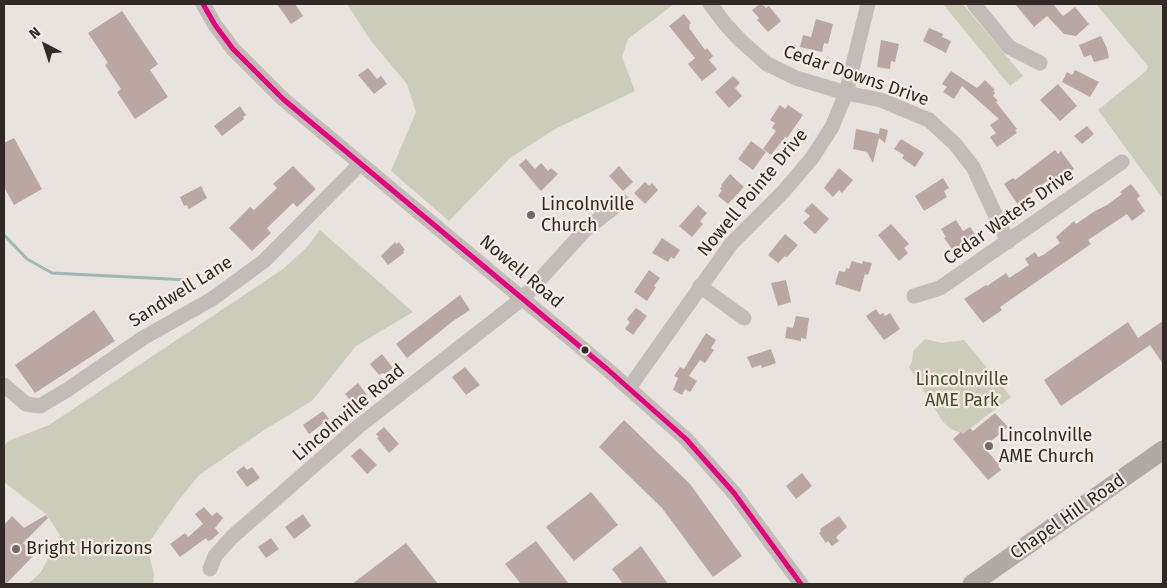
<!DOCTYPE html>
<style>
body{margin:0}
#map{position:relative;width:1167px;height:588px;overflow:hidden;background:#e8e3de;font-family:"Fira Sans",sans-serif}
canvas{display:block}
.frame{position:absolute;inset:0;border:5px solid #312926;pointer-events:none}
.north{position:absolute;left:20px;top:20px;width:50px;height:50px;-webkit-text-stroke:4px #f6ece4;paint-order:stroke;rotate:320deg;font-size:14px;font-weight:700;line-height:20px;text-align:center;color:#312926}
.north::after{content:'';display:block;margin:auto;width:18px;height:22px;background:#312926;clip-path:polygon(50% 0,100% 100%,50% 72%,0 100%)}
</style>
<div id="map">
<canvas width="1167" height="588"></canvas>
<div class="frame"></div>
<div class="north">N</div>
</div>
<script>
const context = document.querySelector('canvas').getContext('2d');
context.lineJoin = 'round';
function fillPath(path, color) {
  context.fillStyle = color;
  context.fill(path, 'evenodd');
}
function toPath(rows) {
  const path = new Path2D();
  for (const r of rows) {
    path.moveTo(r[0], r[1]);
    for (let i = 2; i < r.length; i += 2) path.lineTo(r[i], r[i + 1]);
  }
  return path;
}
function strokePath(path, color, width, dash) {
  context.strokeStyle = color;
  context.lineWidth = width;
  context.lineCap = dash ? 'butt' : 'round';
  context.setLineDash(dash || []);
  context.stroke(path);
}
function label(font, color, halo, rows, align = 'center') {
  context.font = font + ' "Fira Sans",sans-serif';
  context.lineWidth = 4.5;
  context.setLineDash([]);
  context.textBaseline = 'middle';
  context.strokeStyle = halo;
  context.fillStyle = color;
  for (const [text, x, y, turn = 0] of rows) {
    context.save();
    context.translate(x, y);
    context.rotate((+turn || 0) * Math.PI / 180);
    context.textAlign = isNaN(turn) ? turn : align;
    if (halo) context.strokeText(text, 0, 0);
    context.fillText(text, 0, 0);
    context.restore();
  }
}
const green = toPath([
 [347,4,674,4,628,39,622,57,635,91,555,129,510,158,449,221,391,171,416,112,407,84,371,41],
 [943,4,963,4,1023,76,1010,86],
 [1096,4,1163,4,1163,199,1098,110,1146,71,1148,66],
 [320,230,413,312,356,346,312,401,264,430,199,475,178,501,147,545,154,575,153,584,28,584,41,572,60,535,46,514,4,482,4,447,8,441,49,425,283,269,307,247],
 [925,339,942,343,964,340,1011,397,963,434,951,429,943,422,909,367,912,362,913,351]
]);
const stream = toPath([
 [4,235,27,259,52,273,188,280]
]);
const building = toPath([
 [277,4,295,4,303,16,291,24],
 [760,4,762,4,766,8,769,6,781,21,768,32,757,20,759,18,752,10],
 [1015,4,1053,4,1063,16,1075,7,1089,24,1076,36,1064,34,1047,16,1034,27],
 [122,11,158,64,150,70,168,97,135,119,117,92,121,89,105,65,108,63,88,33],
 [684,14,691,23,689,25,690,27,689,28,705,50,707,48,713,56,709,60,717,69,702,81,688,64,695,58,669,26],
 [816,19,833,24,828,44,824,43,822,52,800,47,803,35,811,37],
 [929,28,943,34,942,37,951,41,946,53,923,41],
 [1101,36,1107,48,1109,58,1094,62,1091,55,1084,57,1079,45],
 [881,40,899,44,895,62,891,61,890,69,877,67],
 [368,68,377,79,381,76,387,84,374,94,358,75],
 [1075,70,1099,82,1090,97,1062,82,1067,72,1072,75],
 [951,71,977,88,985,80,995,90,993,91,995,93,993,96,998,101,996,102,1017,129,1015,130,1017,133,997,147,990,137,996,133,990,125,999,119,962,86,954,99,943,92,947,87,942,84],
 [733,76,740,83,735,88,742,96,729,108,715,92],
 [1058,84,1077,106,1060,121,1040,100],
 [780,105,785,109,788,105,803,115,787,138,785,137,771,155,763,149,776,131,772,128,775,123,770,120],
 [240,106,246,115,243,117,244,119,222,136,214,126],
 [1087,126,1094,134,1082,144,1074,136],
 [880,128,888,130,885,143,879,138,873,163,867,152,853,149,856,129,879,134],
 [14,138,42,189,14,205,4,187,4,143],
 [901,139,924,153,915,167,902,158,904,155,894,149],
 [751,141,766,152,753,170,738,159],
 [1055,150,1058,154,1061,151,1074,169,1050,186,1047,181,1027,196,1030,201,1020,208,1004,184,1013,178,1015,180],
 [526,159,535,169,541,163,548,171,551,168,558,174,541,191,519,165],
 [293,166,316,189,297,207,293,203,267,228,271,233,252,251,229,228,250,207,254,210,277,188,273,184],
 [619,166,633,182,623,191,609,176],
 [839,168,853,180,842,193,839,190,833,197,824,188],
 [730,174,744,187,728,204,718,196,722,190,720,189,722,186,721,185],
 [943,178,949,188,944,191,947,197,924,211,915,196],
 [645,182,649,186,652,183,658,190,645,204,634,193],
 [1131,184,1140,196,1137,199,1145,211,1132,221,1127,214,1088,240,1091,244,1000,307,1002,310,983,323,964,299,986,285,987,286,1006,273,1009,278,1029,265,1025,259,1035,252,1038,257,1043,255,1060,243,1056,237,1074,221,1076,224,1095,211,1107,205,1122,194,1120,192],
 [201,186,207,198,189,209,187,205,184,206,180,197],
 [812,203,829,219,815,234,803,223,810,216,804,211],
 [698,205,707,213,700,221,703,224,692,237,679,226],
 [956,220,963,231,970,227,977,237,954,252,944,238,946,237,941,229],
 [891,224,909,244,904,248,908,253,899,261,878,235],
 [785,234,798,245,787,257,785,256,778,263,768,255],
 [662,238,680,250,674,259,671,257,668,262,652,253],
 [395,242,397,244,399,242,405,250,403,251,404,253,388,265,381,256],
 [852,261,862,264,863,261,872,263,868,275,865,274,860,292,835,284,839,271,845,272,846,268,849,269],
 [649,270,660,278,654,286,656,287,647,301,634,292],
 [786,280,791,302,778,306,771,283],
 [460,295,470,310,453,321,407,358,396,344],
 [636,308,647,316,633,335,625,329,630,322,627,319],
 [876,309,880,315,883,313,885,316,890,313,900,329,884,340,866,316],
 [94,310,115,341,35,393,15,365],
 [796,316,809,318,806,339,801,338,801,341,785,338,787,327,793,328],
 [1163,321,1163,364,1150,345,1061,406,1044,380,1128,322,1138,338],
 [706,333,716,340,711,348,714,350,705,363,700,360,689,376,697,381,690,392,685,389,682,395,673,390,678,378,674,376,680,367,684,369],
 [771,349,776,363,762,368,761,365,752,368,747,357],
 [382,354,393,368,385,374,383,373,379,375,370,364],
 [465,367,480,385,466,395,452,377],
 [358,383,367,395,354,405,345,394],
 [323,411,329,419,309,434,303,425],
 [995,413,1008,427,984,447,999,465,998,466,1001,470,988,480,953,439,961,432,963,434,970,428,973,431],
 [624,420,690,484,742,556,713,577,662,508,599,447],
 [384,427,399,444,389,453,377,438,379,437,376,434],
 [360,448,377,465,367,474,351,456],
 [244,466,247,470,252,467,260,478,247,487,236,472],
 [802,473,812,486,796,499,786,486],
 [591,492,618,525,574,561,546,527],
 [204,507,212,516,217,512,223,518,215,528,219,533,211,540,208,541,206,538,180,557,170,544,185,533,188,537,203,524,195,514],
 [303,514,311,526,294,539,285,527],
 [46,515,48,518,23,543,35,554,6,584,4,584,4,525,12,516,24,528],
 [839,516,847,527,836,537,839,541,832,546,828,541,826,543,819,533,821,531,820,529],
 [271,538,279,549,266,558,258,547],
 [536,541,569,584,521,584,505,564],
 [406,543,438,584,352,584],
 [641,546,668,584,623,584,612,569]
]);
const minor = toPath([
 [203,4,215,25,233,49,283,99,607,369,686,439,734,493,801,584],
 [710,4,726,25,741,41,767,64,796,78,846,93,881,100,929,120,955,144,973,167,1008,242],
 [974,4,1009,47,1040,63],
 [700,286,744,318],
 [914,296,940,288,1122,162],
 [4,385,26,404,40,406,67,390,143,338,212,299,264,261,360,164],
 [629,388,731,244,783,192,812,158,832,127,846,93,868,4],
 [210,569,215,556,232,537,359,426,523,298,586,229,622,201]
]);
const major = toPath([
 [972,584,1163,450]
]);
const bus1 = toPath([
 [203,4,215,25,233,49,283,99,607,369,686,439,734,493,801,584]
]);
const markers = [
 [531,215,5,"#716a66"],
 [585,350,4.5,"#312926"],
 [989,446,5,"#716a66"],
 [16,549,5,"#716a66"]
];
const streetNames = [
 ["Cedar Downs Drive",856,76,19],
 ["Nowell Pointe Drive",753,193,-50],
 ["Cedar Waters Drive",1009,217,-35],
 ["Nowell Road",521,272,40],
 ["Sandwell Lane",181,292,-32],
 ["Lincolnville Road",349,413,-40],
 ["Chapel Hill Road",1068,517,-35]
];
const poiNames = [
 ["Lincolnville",541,205],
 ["Church",541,226],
 ["Lincolnville",999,436],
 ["AME Church",999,457],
 ["Bright Horizons",26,549]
];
const parkNames = [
 ["Lincolnville",962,380],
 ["AME Park",962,401]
];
fillPath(green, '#cbccb9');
strokePath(stream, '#9cb9b6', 3);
fillPath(building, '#baa6a2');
strokePath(minor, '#c2bbb7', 15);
strokePath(major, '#b0aaa7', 19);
strokePath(bus1, '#e5007d', 5);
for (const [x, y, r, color] of markers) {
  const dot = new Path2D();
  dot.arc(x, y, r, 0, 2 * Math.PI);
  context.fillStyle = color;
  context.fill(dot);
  strokePath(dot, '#f6ece4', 2);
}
label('18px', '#312926', '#f6ece4', streetNames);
label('18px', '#312926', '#f6ece4', poiNames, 'left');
label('18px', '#444c2d', '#f6ece4', parkNames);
</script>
